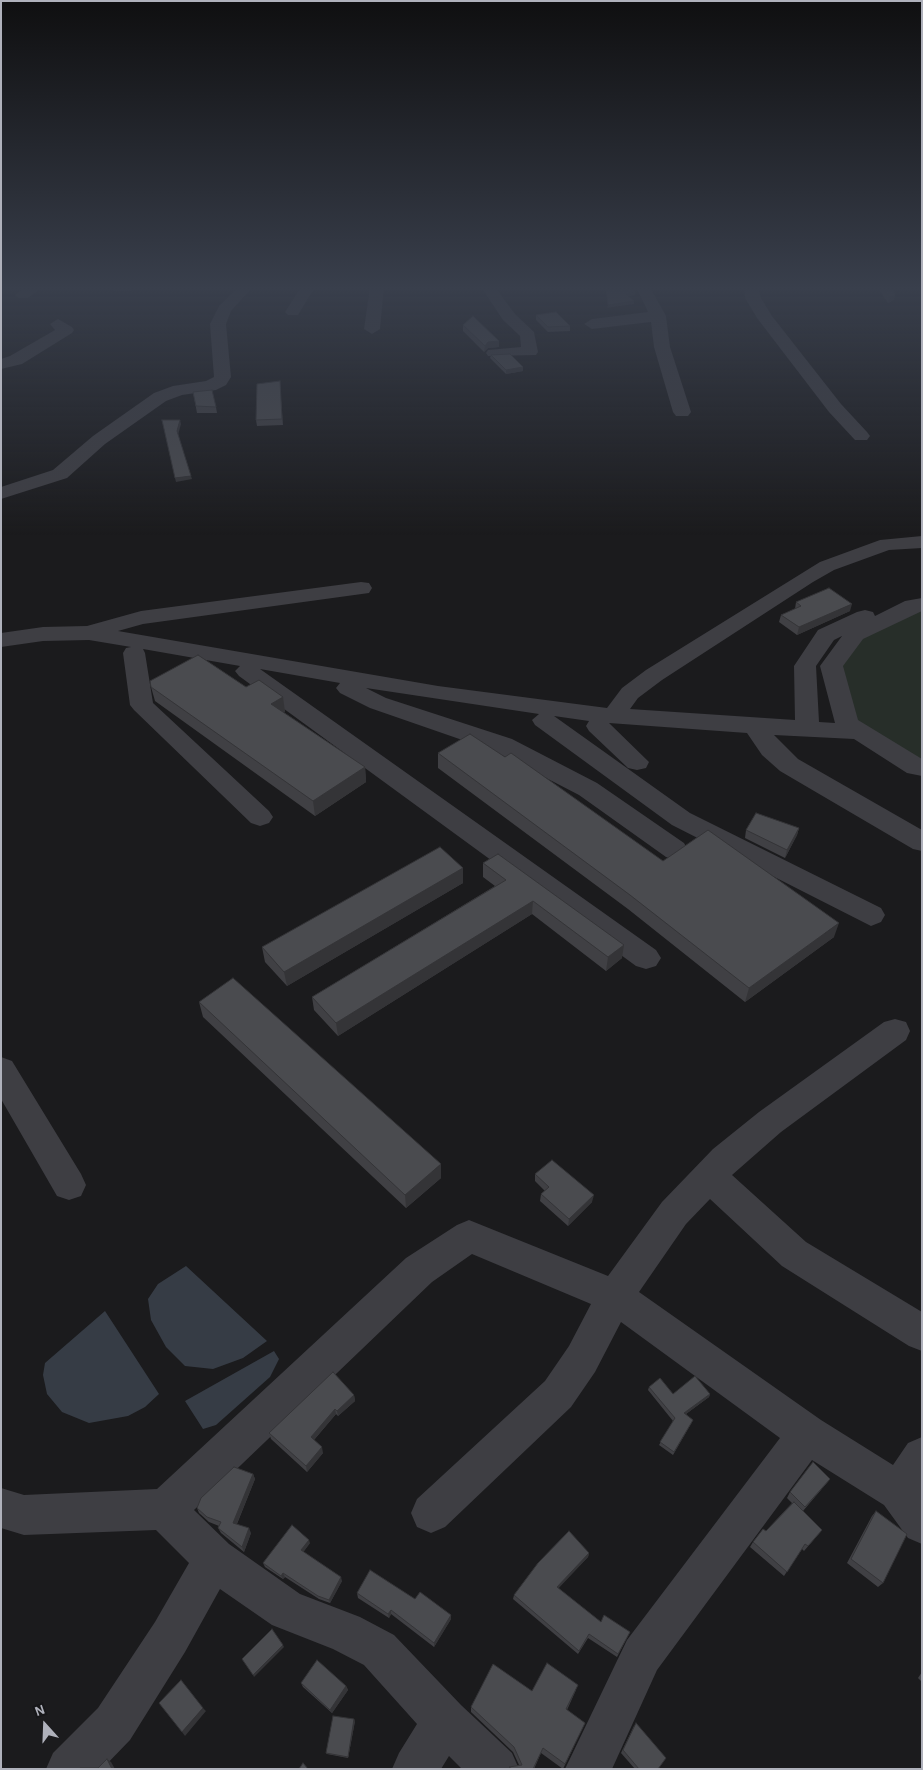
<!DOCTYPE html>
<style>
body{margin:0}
#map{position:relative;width:923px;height:1770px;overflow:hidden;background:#1b1b1d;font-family:"Alegreya Sans",sans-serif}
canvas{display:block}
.frame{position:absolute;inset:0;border:2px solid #afb1bb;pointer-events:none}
.north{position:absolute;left:20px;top:1700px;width:50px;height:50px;-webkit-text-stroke:4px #161618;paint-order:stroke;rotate:340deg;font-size:14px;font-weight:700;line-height:20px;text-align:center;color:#afb1bb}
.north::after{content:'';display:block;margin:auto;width:18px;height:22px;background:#afb1bb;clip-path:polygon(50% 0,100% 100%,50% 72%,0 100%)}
</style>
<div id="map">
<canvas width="923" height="1770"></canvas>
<div class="frame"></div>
<div class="north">N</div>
</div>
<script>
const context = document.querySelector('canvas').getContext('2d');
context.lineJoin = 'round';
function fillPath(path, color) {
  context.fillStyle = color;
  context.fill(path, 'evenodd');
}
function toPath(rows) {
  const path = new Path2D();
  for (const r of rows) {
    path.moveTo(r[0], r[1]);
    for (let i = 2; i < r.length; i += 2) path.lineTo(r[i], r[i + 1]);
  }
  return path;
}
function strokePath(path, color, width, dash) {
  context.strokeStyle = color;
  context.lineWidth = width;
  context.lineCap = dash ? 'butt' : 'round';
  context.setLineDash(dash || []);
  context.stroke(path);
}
const green = toPath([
 [922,604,922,768,847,724,831,666,855,634]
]);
const water = toPath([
 [186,1266,267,1341,243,1358,213,1369,185,1366,166,1347,151,1320,148,1299,158,1284],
 [105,1311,159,1394,145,1407,128,1416,89,1423,62,1412,47,1394,43,1375,45,1363],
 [274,1351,279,1359,270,1377,216,1425,203,1429,185,1401]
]);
const minor = toPath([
 [25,287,42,287,28,298,18,298,15,295,25,287],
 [238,287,253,287,231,311,226,324,231,377,226,385,216,390,182,395,166,401,105,444,67,478,1,499,1,487,53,470,93,436,154,393,173,386,206,381,214,377,210,324,219,306,238,287],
 [301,287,315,287,298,315,288,315,285,312,301,287],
 [370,287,384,287,380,329,372,334,364,329,370,287],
 [481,287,495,287,515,314,534,332,538,352,536,355,488,356,486,353,488,350,521,347,520,336,503,320,481,287],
 [636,287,650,287,666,316,670,347,691,412,688,416,676,416,673,412,654,347,651,322,592,329,584,324,592,319,648,312,636,287],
 [744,287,758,287,761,298,772,316,841,404,867,432,870,436,867,440,855,440,829,412,757,318,745,298,744,287],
 [58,319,72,327,74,330,72,333,22,364,1,369,1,359,10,356,55,330,50,324,58,319],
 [922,536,922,548,889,550,834,570,813,582,662,680,638,698,630,709,795,720,794,666,818,630,857,612,865,610,873,612,875,616,905,601,922,598,922,611,863,639,843,666,858,720,922,759,922,776,907,773,854,739,774,735,798,759,922,830,922,851,913,849,780,771,762,755,747,733,609,723,649,762,646,768,637,770,628,768,589,731,586,726,589,721,554,716,690,813,881,908,885,915,881,922,871,926,672,825,535,725,532,720,539,714,366,688,386,698,512,739,597,783,684,843,688,850,684,857,675,860,666,857,579,795,494,751,370,708,340,693,336,688,340,683,260,669,656,950,661,958,656,966,646,969,636,966,239,676,235,671,240,666,143,649,145,653,153,703,269,811,273,817,269,823,260,826,251,823,134,710,130,705,123,653,126,648,131,647,89,640,43,641,1,647,1,633,43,627,87,626,141,611,361,582,369,583,372,588,369,593,143,624,118,631,438,686,607,708,622,688,646,670,820,562,880,540,922,536],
 [842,636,820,666,835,723,819,722,816,666,834,640,842,636],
 [895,1019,906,1022,910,1031,906,1040,781,1132,732,1175,806,1242,922,1312,922,1351,909,1346,782,1266,710,1199,686,1224,639,1292,821,1420,893,1465,908,1443,922,1437,922,1544,908,1538,884,1505,812,1460,657,1670,612,1769,565,1769,627,1640,780,1438,621,1322,595,1372,571,1407,445,1527,431,1533,417,1527,411,1513,417,1499,545,1381,569,1346,591,1304,472,1254,432,1282,194,1510,229,1544,300,1594,360,1617,394,1635,461,1705,512,1753,519,1769,462,1769,449,1756,441,1769,392,1769,399,1753,417,1724,364,1665,333,1649,272,1625,220,1589,185,1652,130,1740,102,1769,46,1769,53,1753,98,1708,155,1622,189,1563,156,1530,24,1535,1,1528,1,1488,24,1495,157,1489,406,1258,457,1225,469,1220,608,1276,662,1202,713,1149,759,1112,884,1022,895,1019],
 [1,1057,12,1061,81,1174,86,1185,81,1196,69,1200,57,1196,1,1099,1,1057]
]);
const wall = toPath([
 [114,287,134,287,131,291,114,291],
 [877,287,892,287,895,295,894,300,888,303],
 [536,315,570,326,570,331,548,332,536,320],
 [463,325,499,341,499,347,488,348,484,352,463,331],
 [491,355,523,367,523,371,506,374,490,358],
 [280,387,283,425,257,426,256,420],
 [193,392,216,407,217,413,197,413],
 [796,602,850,611,797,635,779,622,781,615,795,609],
 [151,687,246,687,283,697,285,712,283,712,365,767,366,782,315,816,155,701],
 [438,753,505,757,663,861,834,937,745,1002,628,909,438,768],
 [799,828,797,835,785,858,745,838,746,830],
 [483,863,622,958,606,971,532,914,338,1036,314,1010,312,997,495,886,483,877],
 [463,868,463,883,287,986,265,962,262,947],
 [199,1002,441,1178,406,1208,203,1017],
 [535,1174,592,1202,568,1226,540,1201,541,1194,545,1191,535,1181],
 [649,1387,673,1394,710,1394,709,1397,686,1414,692,1422,673,1455,659,1445,673,1421,648,1390],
 [354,1395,355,1401,338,1416,336,1414,314,1440,323,1453,307,1472,271,1439,269,1433],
 [253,1474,255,1479,237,1524,251,1533,244,1552,221,1533,218,1528,219,1526,209,1522,199,1513,197,1508],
 [830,1479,826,1484,803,1511,822,1530,804,1551,802,1549,784,1576,750,1547,753,1542,766,1531,792,1503,787,1498,790,1492],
 [876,1511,883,1583,878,1587,847,1563,872,1516],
 [310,1543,303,1552,342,1581,330,1603,319,1599,285,1577,283,1579,265,1567,263,1563],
 [589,1553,588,1557,558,1588,601,1622,630,1632,617,1657,588,1638,578,1654,513,1599,514,1595],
 [357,1593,415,1599,451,1615,451,1619,434,1647,391,1614,389,1618,358,1598],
 [922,1672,922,1682,918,1678],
 [301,1683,346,1686,348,1690,332,1713,303,1687],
 [576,1690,567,1710,585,1723,563,1769,541,1753,534,1769,509,1769,509,1767,519,1765,513,1752,471,1712,471,1707,532,1691],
 [355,1721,348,1758,327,1754,326,1753],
 [634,1726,658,1769,635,1769,621,1753]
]);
const shadedWall = toPath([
 [635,292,635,295,625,297,626,294],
 [895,295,894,300,888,303,890,297],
 [634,301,634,304,607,308,608,305],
 [499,341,499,347,488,348,484,352,485,346,488,342],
 [523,367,523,371,506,374,506,370],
 [180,420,181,424,178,435,177,431],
 [191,476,192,479,176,482,175,478],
 [852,604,850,611,797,635,799,627],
 [283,697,285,712,273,719,271,704],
 [365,767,366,782,315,816,313,801],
 [799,828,797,835,785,858,787,850],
 [463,868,463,883,287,986,284,972],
 [533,901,532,914,338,1036,336,1023],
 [839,923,834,937,745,1002,749,988],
 [624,945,622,958,606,971,608,957],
 [441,1164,441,1178,406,1208,405,1195],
 [594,1195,592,1202,568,1226,569,1219],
 [710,1394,709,1397,683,1416,684,1413],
 [354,1395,355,1401,338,1416,337,1411],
 [335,1409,336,1414,312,1442,311,1437],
 [322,1447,323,1453,307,1472,306,1466],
 [253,1474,255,1479,235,1528,233,1523],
 [249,1528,251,1533,244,1552,242,1547],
 [309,1540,310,1543,302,1554,301,1550],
 [589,1553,588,1557,556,1591,557,1587],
 [283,1573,285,1577,283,1579,281,1576],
 [341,1577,342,1581,330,1603,329,1600],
 [391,1610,391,1614,389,1618,388,1614],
 [451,1615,451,1619,434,1647,434,1643],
 [283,1645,284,1647,254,1677,253,1675],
 [346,1686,348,1690,332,1713,330,1710],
 [203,1708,206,1711,185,1736,182,1732],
 [354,1719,355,1721,348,1758,348,1757],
 [107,1759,111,1762,115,1769,112,1769]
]);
const building = toPath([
 [606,287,634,287,635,292,626,294,634,301,608,305,606,287],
 [882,287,892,287,895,295,890,297,882,287],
 [556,312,570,326,548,327,536,315,556,312],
 [473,316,499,341,488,342,485,346,463,325,473,316],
 [510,354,523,367,506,370,491,355,510,354],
 [280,381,282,419,256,420,257,384,280,381],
 [212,390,216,407,196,406,193,392,212,390],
 [162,420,180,420,177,431,191,476,175,478,162,420],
 [829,588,852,604,799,627,781,615,801,606,796,602,829,588],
 [198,655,246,687,259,680,283,697,271,704,365,767,313,801,151,687,150,681,198,655],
 [470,734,505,757,511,753,663,861,708,830,839,923,749,988,630,895,438,753,470,734],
 [756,813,799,828,787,850,746,830,756,813],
 [440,847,463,868,284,972,262,947,440,847],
 [498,854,624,945,608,957,533,901,336,1023,312,997,506,880,483,863,498,854],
 [233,978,441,1164,405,1195,199,1002,233,978],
 [552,1160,594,1195,569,1219,541,1194,549,1187,535,1174,552,1160],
 [333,1372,354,1395,337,1411,335,1409,311,1437,322,1447,306,1466,269,1433,333,1372],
 [695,1376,710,1394,684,1413,693,1420,674,1452,660,1442,675,1418,649,1387,660,1378,673,1394,695,1376],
 [813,1462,830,1479,805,1507,790,1492,813,1462],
 [234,1467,253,1474,233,1523,249,1528,242,1547,218,1528,221,1522,207,1517,197,1508,201,1498,234,1467],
 [794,1502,822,1530,808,1546,805,1544,787,1572,753,1542,763,1529,766,1531,794,1502],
 [876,1511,907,1534,883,1583,851,1559,876,1511],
 [292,1525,309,1540,301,1550,341,1577,329,1600,318,1596,283,1573,281,1576,263,1563,292,1525],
 [569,1531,589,1553,557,1587,601,1622,604,1615,630,1632,618,1654,589,1634,579,1651,514,1595,538,1563,569,1531],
 [370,1570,415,1599,420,1592,451,1615,434,1643,391,1610,388,1614,357,1593,370,1570],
 [272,1629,283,1645,253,1675,242,1659,272,1629],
 [317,1660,346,1686,330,1710,301,1683,317,1660],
 [547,1663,578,1685,566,1709,585,1723,565,1764,543,1748,533,1769,512,1769,509,1767,522,1765,514,1747,471,1707,493,1664,532,1691,547,1663],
 [181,1680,203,1708,182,1732,159,1703,181,1680],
 [333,1716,354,1719,348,1757,326,1753,333,1716],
 [636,1723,666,1758,658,1769,639,1769,623,1750,636,1723],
 [107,1759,112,1769,81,1769,80,1768,98,1768,107,1759],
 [303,1763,308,1769,299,1769,303,1763]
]);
fillPath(green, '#272e29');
fillPath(water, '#363c45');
fillPath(minor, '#3e3e43');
fillPath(wall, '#404044');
fillPath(shadedWall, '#343437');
fillPath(building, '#4a4b4f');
strokePath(building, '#343437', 1);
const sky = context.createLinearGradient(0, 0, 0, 535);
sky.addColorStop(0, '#0f0f10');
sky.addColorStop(0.54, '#393f4c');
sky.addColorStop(1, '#393f4c00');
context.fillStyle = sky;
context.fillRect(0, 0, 923, 535);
</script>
